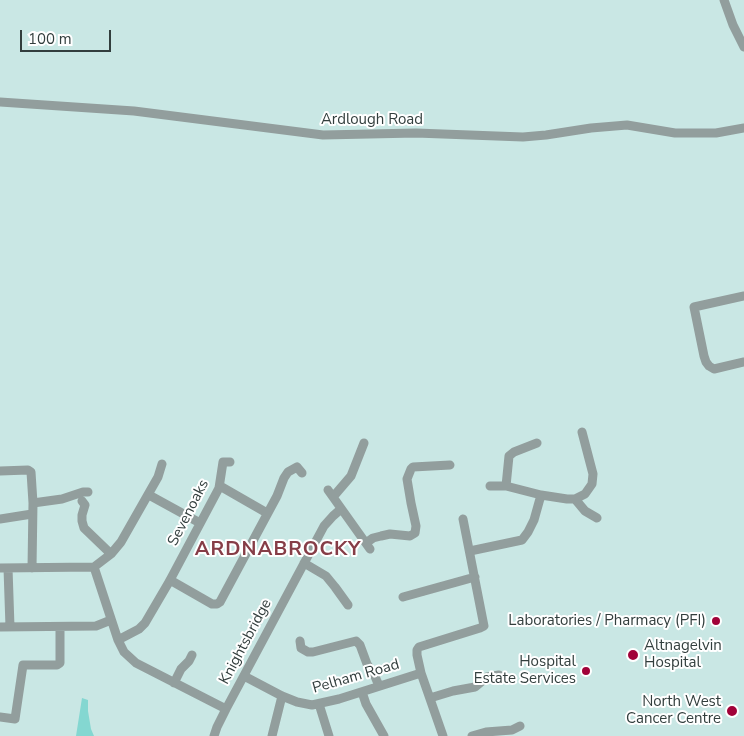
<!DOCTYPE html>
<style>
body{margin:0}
#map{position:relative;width:744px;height:736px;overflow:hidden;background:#c9e7e4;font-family:"Nunito Sans",sans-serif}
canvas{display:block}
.scale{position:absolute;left:20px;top:30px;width:91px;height:22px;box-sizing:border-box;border:2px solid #323e3d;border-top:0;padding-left:6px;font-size:15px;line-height:18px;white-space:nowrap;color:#323e3d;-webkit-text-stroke:4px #fff;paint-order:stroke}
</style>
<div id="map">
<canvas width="744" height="736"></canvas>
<div class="scale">100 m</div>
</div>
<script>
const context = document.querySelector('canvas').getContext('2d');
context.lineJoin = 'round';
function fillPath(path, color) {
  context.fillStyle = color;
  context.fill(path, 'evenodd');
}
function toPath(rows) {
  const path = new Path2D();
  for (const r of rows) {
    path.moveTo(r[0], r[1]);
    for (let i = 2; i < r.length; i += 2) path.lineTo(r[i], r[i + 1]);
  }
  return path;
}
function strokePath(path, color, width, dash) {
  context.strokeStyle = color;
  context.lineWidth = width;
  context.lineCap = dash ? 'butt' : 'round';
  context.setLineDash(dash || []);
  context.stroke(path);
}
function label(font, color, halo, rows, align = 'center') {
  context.font = font + ' "Nunito Sans",sans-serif';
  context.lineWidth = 4;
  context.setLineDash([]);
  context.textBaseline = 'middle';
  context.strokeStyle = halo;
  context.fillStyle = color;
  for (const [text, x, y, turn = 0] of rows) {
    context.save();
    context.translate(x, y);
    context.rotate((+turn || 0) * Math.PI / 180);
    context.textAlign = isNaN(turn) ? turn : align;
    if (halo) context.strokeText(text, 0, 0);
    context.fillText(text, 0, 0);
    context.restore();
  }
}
const green = toPath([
 [82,698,88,700,88,711,91,729,94,736,76,736]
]);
const minor = toPath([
 [724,0,733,25,744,47],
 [0,102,134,111,323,135,416,133,523,137,546,135,591,128,627,125,675,133,716,133,744,128],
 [744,296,694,307,704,356,706,362,709,366,714,369,744,362],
 [0,471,28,470,31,472,33,503,32,568],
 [220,486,267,513],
 [490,486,506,486,541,495,567,499,575,499,585,494,592,484,593,474,582,432],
 [506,486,509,456,514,452,537,443],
 [328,490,370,549],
 [149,495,200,523],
 [333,497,351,476,364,443],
 [575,499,585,511,597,518],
 [82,501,85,505,82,515,82,521,84,528,111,554],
 [33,503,62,499,83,492,88,492],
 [0,519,32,514],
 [366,543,373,538,381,536,390,534,410,536,415,533,416,526,411,503,407,479,411,469,413,467,450,465],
 [470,551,522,540,528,532,534,520,541,495],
 [304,563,326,576,335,587,348,605],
 [94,567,118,640,124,652,136,663,226,709],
 [0,568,94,567,111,554,121,542,158,477,162,464],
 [8,568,10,627],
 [170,580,212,604,217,604,220,602,277,496,284,478,288,472,297,467,302,473],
 [403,597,475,577],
 [0,627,96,626,111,620],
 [118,640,139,629,145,623,169,582,219,488,223,462,230,462],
 [300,641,301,648,308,652,313,652,356,641,360,645,367,664,374,674,379,686],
 [244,676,282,696,297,702,312,705,339,699,421,673],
 [174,683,181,669,189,661,192,655],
 [362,692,366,704,384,736],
 [430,698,453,691,475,687,487,677,499,675],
 [319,704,329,736],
 [0,717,15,719,23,665,57,665,60,663,60,627],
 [214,736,217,727,226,709,324,526,333,516,341,509],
 [272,736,282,696],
 [443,736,421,673,417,655,417,650,419,647,480,628,484,626,463,519],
 [472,736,486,732,512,730,520,726]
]);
const markers = [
 [716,621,5,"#a10239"],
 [633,655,6,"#a10239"],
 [586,671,5,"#a10239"],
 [732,711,6,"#a10239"]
];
const streetNames = [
 ["Ardlough Road",372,120],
 ["Sevenoaks",189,513,-63],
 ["Knightsbridge",246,642,-62],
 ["Pelham Road",356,677,-16]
];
const poiNames = [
 ["Laboratories / Pharmacy (PFI)",706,621],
 ["Altnagelvin",644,646,"left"],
 ["Hospital",644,663,"left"],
 ["Hospital",576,662],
 ["Estate Services",576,679],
 ["North West",721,702],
 ["Cancer Centre",721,719]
];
const districtNames = [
 ["ARDNABROCKY",278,550]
];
fillPath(green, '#84d7d1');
strokePath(minor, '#929e9d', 9);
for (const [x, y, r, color] of markers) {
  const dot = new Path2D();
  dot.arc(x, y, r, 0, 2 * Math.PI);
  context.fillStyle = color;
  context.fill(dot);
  strokePath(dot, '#fff', 2);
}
label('15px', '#323e3d', '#fff', streetNames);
label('15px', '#323e3d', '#fff', poiNames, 'right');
context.letterSpacing = '1px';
label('bold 20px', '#863d47', '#fff', districtNames);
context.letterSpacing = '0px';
</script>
